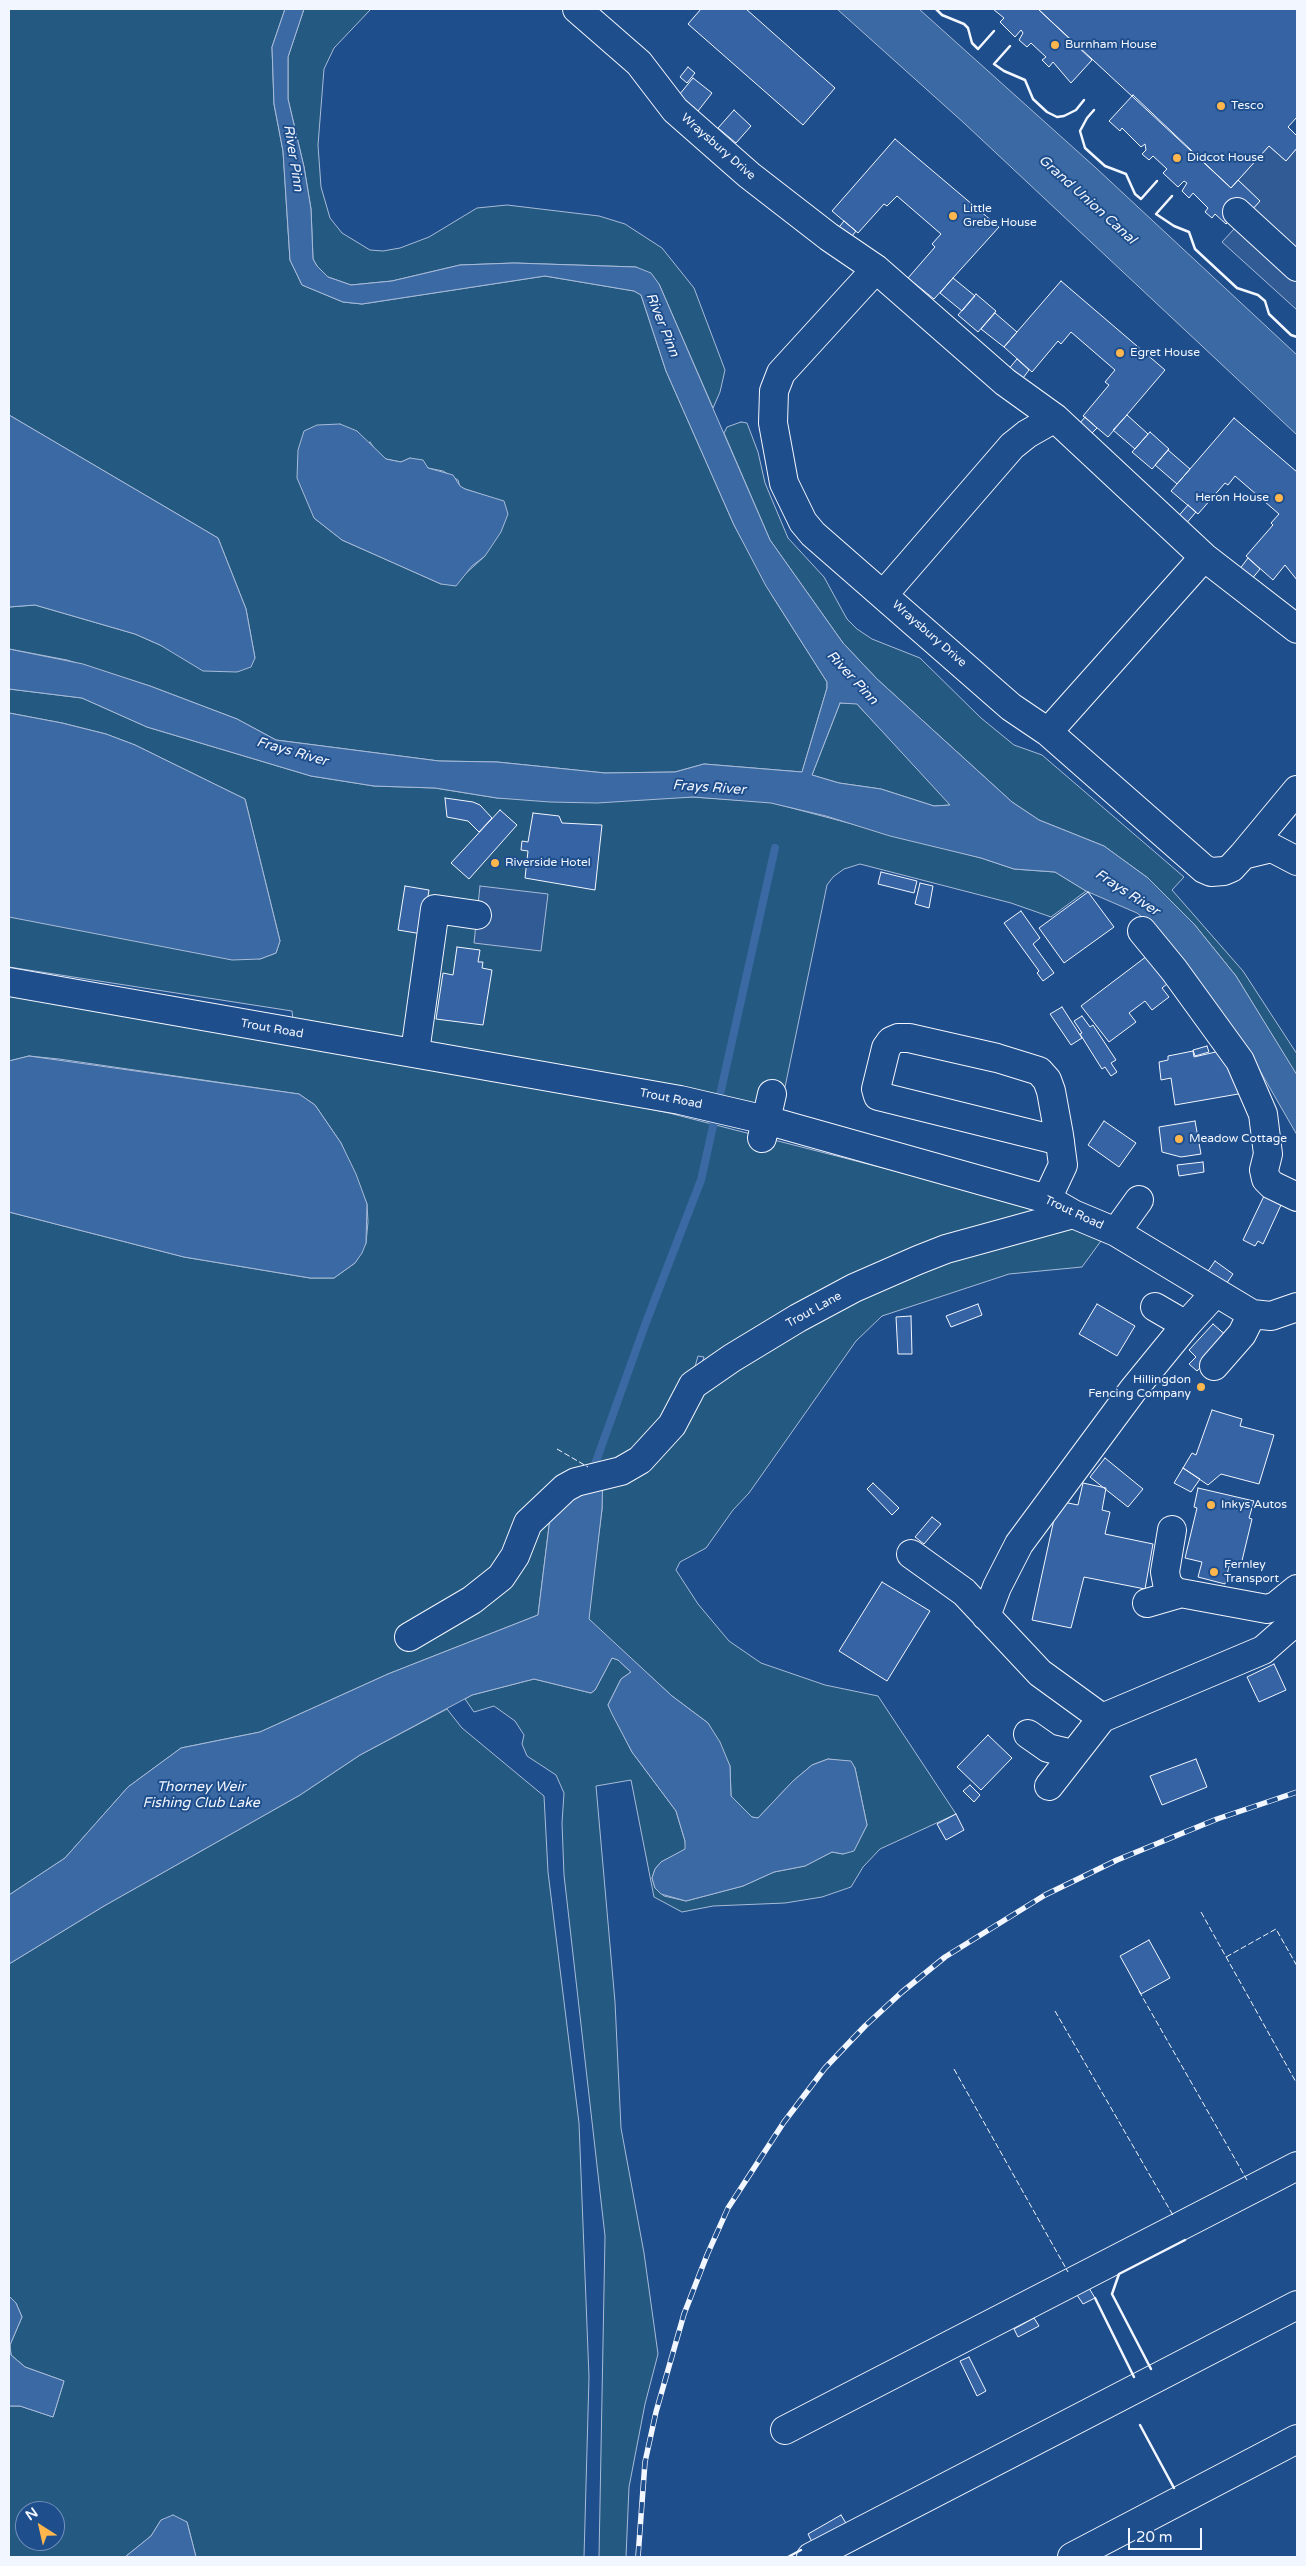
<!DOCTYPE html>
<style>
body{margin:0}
#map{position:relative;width:1306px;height:2566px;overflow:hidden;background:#1f4e8c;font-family:"Varela Round",sans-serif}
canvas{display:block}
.frame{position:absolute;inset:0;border:10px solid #f2f6ff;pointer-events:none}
.north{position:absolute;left:15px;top:2501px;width:50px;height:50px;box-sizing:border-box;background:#1f4e8c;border:1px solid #7391ba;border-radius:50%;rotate:325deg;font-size:14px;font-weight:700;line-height:20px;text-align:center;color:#f2f6ff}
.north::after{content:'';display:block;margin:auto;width:18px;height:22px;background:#ffb74d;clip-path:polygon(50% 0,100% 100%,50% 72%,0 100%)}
.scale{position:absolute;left:1128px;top:2528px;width:74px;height:22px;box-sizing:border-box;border:2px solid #f2f6ff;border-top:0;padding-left:6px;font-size:15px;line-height:18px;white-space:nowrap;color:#f2f6ff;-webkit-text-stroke:4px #1f4e8c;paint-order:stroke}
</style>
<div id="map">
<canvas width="1306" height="2566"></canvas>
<div class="frame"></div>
<div class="north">N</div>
<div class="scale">20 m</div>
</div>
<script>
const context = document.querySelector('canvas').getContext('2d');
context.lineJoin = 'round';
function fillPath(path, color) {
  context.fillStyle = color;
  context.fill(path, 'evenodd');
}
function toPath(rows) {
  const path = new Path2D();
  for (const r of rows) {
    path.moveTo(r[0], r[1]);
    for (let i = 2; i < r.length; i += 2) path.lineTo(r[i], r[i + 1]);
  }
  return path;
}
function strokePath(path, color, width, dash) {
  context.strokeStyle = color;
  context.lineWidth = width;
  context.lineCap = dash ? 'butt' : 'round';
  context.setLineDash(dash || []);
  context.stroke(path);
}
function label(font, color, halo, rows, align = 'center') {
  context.font = font + ' "Varela Round",sans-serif';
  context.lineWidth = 4;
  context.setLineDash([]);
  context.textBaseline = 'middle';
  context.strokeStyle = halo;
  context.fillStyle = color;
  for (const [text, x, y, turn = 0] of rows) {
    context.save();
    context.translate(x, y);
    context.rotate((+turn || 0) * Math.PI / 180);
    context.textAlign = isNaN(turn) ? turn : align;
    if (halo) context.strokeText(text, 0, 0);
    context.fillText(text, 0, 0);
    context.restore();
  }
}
const green = toPath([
 [9,9,285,9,272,47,274,104,283,151,290,260,302,285,343,302,362,304,545,276,634,291,641,295,666,371,734,525,773,597,827,682,827,688,802,772,704,764,675,772,605,773,497,762,439,761,276,740,237,719,150,686,67,660,9,649,9,607,35,605,135,634,160,645,255,658,246,609,218,538,9,415,9,9],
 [370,442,377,452,386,459,401,462,410,458,428,468,443,471,458,480,460,487,465,489,492,498,485,556,464,575,441,584,342,540,314,518,370,442],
 [304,9,371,9,334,48,324,69,318,145,321,187,330,218,342,233,370,250,383,251,400,248,429,237,477,208,507,205,599,216,625,224,662,248,694,288,725,370,720,392,713,408,659,284,636,267,514,263,460,265,392,281,351,285,328,277,317,266,313,259,311,209,304,167,288,99,288,57,304,9],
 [741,422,747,423,758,452,765,483,788,538,824,577,847,619,857,629,872,639,920,658,981,718,1014,745,1042,755,1184,877,1172,890,1243,971,1297,1054,1297,1076,1236,976,1194,924,1148,878,1104,846,1039,820,1012,802,877,679,843,643,770,540,724,433,727,427,741,422],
 [9,689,82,698,147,727,311,776,374,786,435,788,497,798,693,797,769,802,981,858,1014,869,1055,872,1086,891,1051,917,1011,903,860,864,844,869,833,877,827,885,779,1116,294,1028,292,1011,9,967,9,915,260,959,276,953,280,941,245,799,135,745,106,734,62,723,9,713,9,689],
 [840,703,856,703,951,805,934,806,881,789,839,783,812,775,840,703],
 [9,991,368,1052,669,1113,1039,1208,1106,1234,1082,1267,1009,1274,882,1316,856,1341,749,1493,733,1510,706,1548,680,1562,676,1570,698,1604,729,1641,761,1663,825,1685,878,1696,956,1814,880,1849,863,1867,851,1887,822,1897,785,1903,713,1906,682,1912,654,1897,631,1780,596,1786,615,2002,621,2128,644,2253,658,2354,645,2404,629,2487,626,2557,599,2557,605,2236,564,1875,562,1823,564,1793,556,1775,527,1756,522,1744,524,1735,515,1721,494,1706,474,1712,465,1699,472,1695,534,1679,591,1693,595,1690,612,1658,618,1660,631,1672,621,1679,608,1705,632,1752,676,1811,685,1841,686,1849,661,1862,655,1869,652,1878,655,1888,664,1896,686,1901,743,1886,774,1872,805,1866,832,1852,843,1854,854,1850,867,1825,855,1768,851,1762,828,1759,812,1765,793,1781,758,1818,752,1817,731,1796,730,1766,708,1723,672,1696,588,1619,602,1509,602,1479,628,1470,655,1448,667,1435,694,1387,704,1357,698,1356,690,1384,671,1422,652,1446,629,1465,602,1474,602,1468,585,1466,550,1518,538,1615,388,1674,260,1732,181,1748,128,1787,65,1858,9,1895,9,1212,184,1257,310,1278,334,1278,355,1263,366,1243,368,1222,367,1204,341,1143,315,1105,299,1094,59,1059,29,1056,9,1061,9,991],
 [447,1709,462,1728,544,1796,548,1872,579,2123,589,2377,584,2557,196,2557,187,2522,161,2520,151,2536,125,2557,9,2557,9,2406,20,2406,53,2417,64,2381,25,2367,11,2355,10,2345,22,2317,16,2303,9,2296,9,1964,104,1906,300,1795,360,1755,447,1709],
 [25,2511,55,2511,55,2541,25,2541,25,2511]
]);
const parking = toPath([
 [1269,146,1286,161,1297,148,1297,310,1222,242,1260,201,1238,180,1269,146],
 [480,886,548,894,541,951,474,943,480,886]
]);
const water = toPath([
 [285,9,304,9,288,57,288,99,304,167,311,209,313,259,317,266,328,277,351,285,392,281,460,265,514,263,636,267,651,273,659,284,770,540,843,643,877,679,1012,802,1039,820,1104,846,1148,878,1194,924,1236,976,1297,1075,1297,1135,1244,1043,1155,927,1137,913,1086,891,1055,872,1014,869,981,858,890,836,826,816,771,803,693,797,597,803,550,802,497,798,435,788,374,786,311,776,147,727,82,698,9,689,9,649,83,664,150,686,237,719,276,740,439,761,497,762,605,773,675,772,704,764,802,772,827,688,827,682,766,586,734,525,666,371,641,295,634,291,545,276,362,304,343,302,302,285,290,260,283,151,274,104,272,47,285,9],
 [840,703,857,704,950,805,934,806,881,789,839,783,812,775,840,703],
 [837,9,919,9,1096,168,1297,355,1297,435,964,123,837,9],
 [9,415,218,538,246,609,255,658,251,667,237,672,203,671,160,645,135,634,35,605,9,607,9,415],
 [340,424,357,431,386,459,401,462,410,458,423,460,428,468,453,475,460,486,465,489,504,501,508,514,501,532,485,556,472,566,456,586,441,584,342,540,314,518,297,478,298,450,304,431,317,425,340,424],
 [9,713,62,723,106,734,135,745,245,799,280,941,276,953,260,959,232,960,9,917,9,713],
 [29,1056,299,1094,315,1105,341,1143,356,1174,367,1204,366,1243,362,1253,355,1263,334,1278,310,1278,184,1257,9,1212,9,1061,29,1056],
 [603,1468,602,1509,589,1619,672,1696,708,1723,720,1742,730,1766,731,1796,752,1817,758,1818,793,1781,812,1765,828,1759,851,1761,855,1768,867,1825,854,1851,843,1854,832,1852,805,1866,774,1872,743,1886,686,1901,661,1894,655,1888,652,1878,655,1869,661,1862,685,1849,685,1841,676,1811,632,1752,612,1714,608,1705,621,1679,631,1672,618,1660,612,1658,595,1690,591,1693,534,1679,472,1695,360,1755,300,1795,104,1906,9,1964,9,1895,65,1858,128,1787,181,1748,260,1732,388,1674,538,1615,550,1518,603,1468],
 [9,2296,16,2303,22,2317,10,2345,11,2355,25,2367,64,2381,53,2417,20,2406,9,2406,9,2296],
 [173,2515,187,2522,196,2557,125,2557,151,2536,161,2520,173,2515]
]);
const stream = toPath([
 [594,1467,645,1325,701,1180,775,848]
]);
const building = toPath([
 [701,9,746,9,835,88,803,125,688,24,701,9],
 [993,9,1038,9,1092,60,1071,83,1053,62,1049,67,1042,60,1046,57,1031,43,1027,47,1019,40,1023,33,1021,30,1015,37,1000,22,1004,18,993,9],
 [1038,9,1297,9,1297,117,1288,127,1297,136,1297,148,1286,161,1269,146,1231,188,1038,9],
 [688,67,695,73,687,83,680,77,688,67],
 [693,78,712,93,698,111,679,95,693,78],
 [1133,95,1231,188,1238,180,1260,201,1250,212,1244,206,1226,224,1215,214,1212,218,1205,212,1208,208,1193,193,1189,198,1182,191,1187,183,1184,181,1178,187,1163,173,1167,169,1153,156,1149,160,1142,154,1146,150,1145,144,1141,147,1122,128,1120,131,1109,121,1133,95],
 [734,110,751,126,736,143,718,128,734,110],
 [895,139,999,227,934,299,908,278,935,247,932,244,941,234,897,196,887,206,884,204,858,233,832,211,895,139],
 [844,221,856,231,848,241,836,231,844,221],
 [953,278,975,296,962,311,940,293,953,278],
 [1061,281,1165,370,1108,437,1083,416,1109,385,1105,382,1115,370,1071,332,1061,344,1058,341,1032,372,1004,347,1061,281],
 [976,294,996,311,978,332,958,315,976,294],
 [995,313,1017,332,1004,347,981,329,995,313],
 [1017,359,1029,370,1020,382,1007,371,1017,359],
 [1127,415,1148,434,1135,449,1113,430,1127,415],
 [1085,417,1097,428,1086,439,1075,429,1085,417],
 [1234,418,1297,472,1297,580,1285,565,1273,580,1246,556,1273,525,1271,523,1279,514,1235,476,1228,485,1225,483,1198,514,1171,491,1234,418],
 [1150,432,1169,449,1152,469,1132,452,1150,432],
 [1168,450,1190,469,1177,484,1155,465,1168,450],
 [1188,505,1196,512,1184,526,1176,519,1188,505],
 [1248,558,1260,569,1251,580,1239,570,1248,558],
 [445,798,473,802,480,805,492,818,479,832,468,821,447,817,445,798],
 [500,810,517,825,469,879,451,863,500,810],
 [533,813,559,816,562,823,602,825,595,890,525,878,528,851,521,850,522,841,528,842,533,813],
 [881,872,917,881,914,893,878,884,881,872],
 [920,883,933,886,929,908,915,904,920,883],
 [405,886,429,890,422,934,398,930,405,886],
 [1088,892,1114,927,1064,963,1039,928,1088,892],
 [1021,911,1040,938,1033,944,1054,973,1043,981,1037,973,1039,971,1004,923,1021,911],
 [457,947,480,950,478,962,483,962,482,968,492,970,483,1025,436,1019,443,973,453,975,457,947],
 [1151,953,1172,980,1162,988,1169,997,1152,1010,1145,1001,1129,1013,1136,1022,1109,1042,1081,1006,1151,953],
 [1062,1007,1082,1038,1071,1045,1050,1014,1062,1007],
 [1082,1016,1090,1027,1093,1025,1116,1060,1111,1063,1117,1072,1111,1076,1105,1067,1102,1069,1080,1034,1082,1033,1074,1021,1082,1016],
 [1207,1046,1209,1052,1195,1056,1193,1050,1207,1046],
 [1193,1051,1194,1057,1220,1051,1244,1093,1175,1105,1171,1078,1161,1080,1159,1062,1168,1060,1168,1056,1193,1051],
 [1104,1121,1136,1143,1119,1167,1088,1145,1104,1121],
 [1195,1121,1201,1154,1181,1157,1162,1152,1159,1127,1195,1121],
 [1203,1162,1204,1172,1179,1176,1177,1165,1203,1162],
 [1264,1196,1281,1205,1263,1244,1258,1241,1255,1246,1243,1240,1264,1196],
 [1215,1261,1233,1274,1224,1287,1206,1274,1215,1261],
 [978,1304,982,1315,951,1327,946,1316,978,1304],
 [1097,1304,1135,1326,1117,1356,1079,1334,1097,1304],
 [911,1316,912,1354,898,1354,896,1317,911,1316],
 [1213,1324,1228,1337,1197,1371,1189,1364,1196,1357,1189,1350,1213,1324],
 [1212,1410,1242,1419,1240,1426,1274,1435,1259,1484,1221,1474,1208,1485,1183,1468,1192,1453,1196,1455,1212,1410],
 [1105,1458,1143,1489,1128,1507,1090,1477,1105,1458],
 [1183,1468,1200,1479,1191,1492,1174,1483,1183,1468],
 [873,1483,899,1508,892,1515,867,1489,873,1483],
 [1083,1483,1106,1488,1102,1510,1110,1512,1105,1534,1153,1544,1145,1589,1084,1577,1071,1628,1032,1620,1058,1501,1078,1505,1083,1483],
 [1198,1488,1254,1501,1249,1518,1252,1519,1240,1569,1229,1566,1225,1584,1198,1577,1202,1562,1185,1558,1197,1508,1194,1507,1198,1488],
 [932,1517,941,1524,924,1544,915,1537,932,1517],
 [882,1582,930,1611,887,1681,839,1651,882,1582],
 [1274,1664,1286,1690,1259,1702,1247,1677,1274,1664],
 [988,1735,1012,1758,981,1790,957,1767,988,1735],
 [1196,1759,1207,1787,1162,1805,1150,1776,1196,1759],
 [970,1785,980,1795,974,1802,963,1791,970,1785],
 [956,1814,964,1830,946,1840,937,1824,956,1814],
 [1149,1940,1170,1978,1141,1994,1120,1956,1149,1940],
 [1089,2288,1095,2298,1083,2304,1077,2295,1089,2288],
 [1034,2318,1039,2326,1018,2337,1014,2329,1034,2318],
 [969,2357,986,2391,977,2396,960,2361,969,2357],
 [841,2515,847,2525,813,2544,808,2534,841,2515]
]);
const minor = toPath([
 [577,9,639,63,675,110,749,175,829,237,876,269,1005,382,1055,418,1204,557,1297,629],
 [1237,212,1297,267],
 [876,269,781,373,774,391,773,423,784,483,803,522,813,534,1011,707,1048,732,1204,869,1211,872,1224,871,1231,868,1243,855,1272,848,1297,861],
 [884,594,1012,446,1027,434,1055,418],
 [1048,732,1204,557],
 [1243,855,1297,790],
 [1142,931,1174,970,1240,1061,1263,1114,1268,1154,1264,1170,1266,1179,1272,1185,1297,1197],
 [9,982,680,1100,766,1120,1047,1199,1073,1214,1116,1232,1252,1314,1271,1316,1297,1307],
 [415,1052,435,909,477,915],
 [762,1138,772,1094],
 [1047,1199,1063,1165,1059,1135,1051,1091,1047,1080,1039,1071,997,1058,909,1038,898,1038,891,1041,886,1048,876,1089,878,1096,1060,1141],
 [1116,1232,1139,1200],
 [1155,1307,1186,1325,1215,1293],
 [1214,1366,1242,1334,1252,1314],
 [1172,1530,1165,1572,1167,1583,1175,1592,1267,1609,1276,1606,1297,1589],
 [911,1554,964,1592,1040,1673,1102,1718,1263,1650,1287,1629,1295,1617,1297,1605],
 [1147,1603,1178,1594],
 [986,1616,997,1587,1019,1544,1133,1390,1186,1325],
 [409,1637,472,1600,501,1577,515,1556,528,1523,565,1488,576,1482,621,1471,640,1460,672,1425,693,1385,732,1358,798,1318,854,1288,918,1260,946,1249,1073,1214],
 [1028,1734,1048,1748,1073,1754],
 [1049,1786,1102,1718],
 [785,2430,1297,2166],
 [811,2557,1297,2305],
 [1072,2557,1297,2439]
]);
const rail = toPath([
 [638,2557,645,2462,656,2412,684,2314,707,2255,728,2208,784,2122,825,2068,865,2026,902,1992,945,1957,1045,1895,1117,1860,1217,1819,1297,1792]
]);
const fence = toPath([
 [557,1449,588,1467],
 [1201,1912,1297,2084],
 [1226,1957,1276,1929,1297,1966],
 [1139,1991,1247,2180],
 [1055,2011,1174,2217],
 [954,2069,1068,2272]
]);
const wall = toPath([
 [936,9,942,15,964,24,968,28,972,43,978,49,994,31],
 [1010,46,994,64,1004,71,1025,80,1033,99,1047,112,1057,117,1064,116,1076,110,1084,100],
 [1094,110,1087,118,1080,131,1085,148,1105,166,1126,174,1135,194,1141,199,1157,181],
 [1172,196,1156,214,1174,226,1189,232,1195,249,1237,288,1258,295,1265,301,1269,314,1291,335,1297,337],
 [1095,2298,1134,2377],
 [1151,2369,1112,2294,1119,2274,1185,2240],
 [1140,2425,1174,2488],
 [788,2557,801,2550]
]);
const markers = [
 [1055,45,5,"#ffb74d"],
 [1221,106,5,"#ffb74d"],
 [1177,158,5,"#ffb74d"],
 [953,216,5,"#ffb74d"],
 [1120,353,5,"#ffb74d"],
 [1279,498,5,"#ffb74d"],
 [495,863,5,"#ffb74d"],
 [1179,1139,5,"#ffb74d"],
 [1201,1387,5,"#ffb74d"],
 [1211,1505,5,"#ffb74d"],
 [1214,1572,5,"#ffb74d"]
];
const poiNames = [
 ["Burnham House",1065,45],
 ["Tesco",1231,106],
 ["Didcot House",1187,158],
 ["Little",963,209],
 ["Grebe House",963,223],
 ["Egret House",1130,353],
 ["Heron House",1269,498,"right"],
 ["Riverside Hotel",505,863],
 ["Meadow Cottage",1189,1139],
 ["Hillingdon",1191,1380,"right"],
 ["Fencing Company",1191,1394,"right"],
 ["Inkys Autos",1221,1505],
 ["Fernley",1224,1565],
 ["Transport",1224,1579]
];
const streetNames = [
 ["Wraysbury Drive",718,147,41],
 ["Wraysbury Drive",929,634,41],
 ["Trout Road",272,1029,10],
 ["Trout Road",671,1099,11],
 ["Trout Road",1074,1213,25],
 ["Trout Lane",814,1310,-29]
];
const waterNames = [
 ["River Pinn",293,158,81],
 ["Grand Union Canal",1087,200,42],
 ["River Pinn",662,325,68],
 ["River Pinn",852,678,47],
 ["Frays River",292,752,16],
 ["Frays River",709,788,4],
 ["Frays River",1127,893,33],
 ["Thorney Weir",201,1787],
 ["Fishing Club Lake",201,1803]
];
fillPath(green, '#245a82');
strokePath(green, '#a8bbd7', 1);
fillPath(parking, '#305b95');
strokePath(parking, '#a8bbd7', 1);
fillPath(water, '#3b69a3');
strokePath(water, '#a8bbd7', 1);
strokePath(stream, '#3b69a3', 8);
fillPath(building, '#3563a3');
strokePath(building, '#f2f6ff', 1);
strokePath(minor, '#f2f6ff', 30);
strokePath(minor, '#1f4e8c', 28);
strokePath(rail, '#f2f6ff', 5.5);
strokePath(rail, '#1f4e8c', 4, [11]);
strokePath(fence, '#f2f6ff', 1, [6, 2.5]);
strokePath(wall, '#f2f6ff', 2.5);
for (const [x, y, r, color] of markers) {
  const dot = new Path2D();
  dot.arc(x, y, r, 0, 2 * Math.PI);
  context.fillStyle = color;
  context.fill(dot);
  strokePath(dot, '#1f4e8c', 2);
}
label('12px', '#f2f6ff', '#1f4e8c', poiNames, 'left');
label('12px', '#f2f6ff', '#1f4e8c', streetNames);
label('italic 14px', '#f2f6ff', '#1f4e8c', waterNames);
</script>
